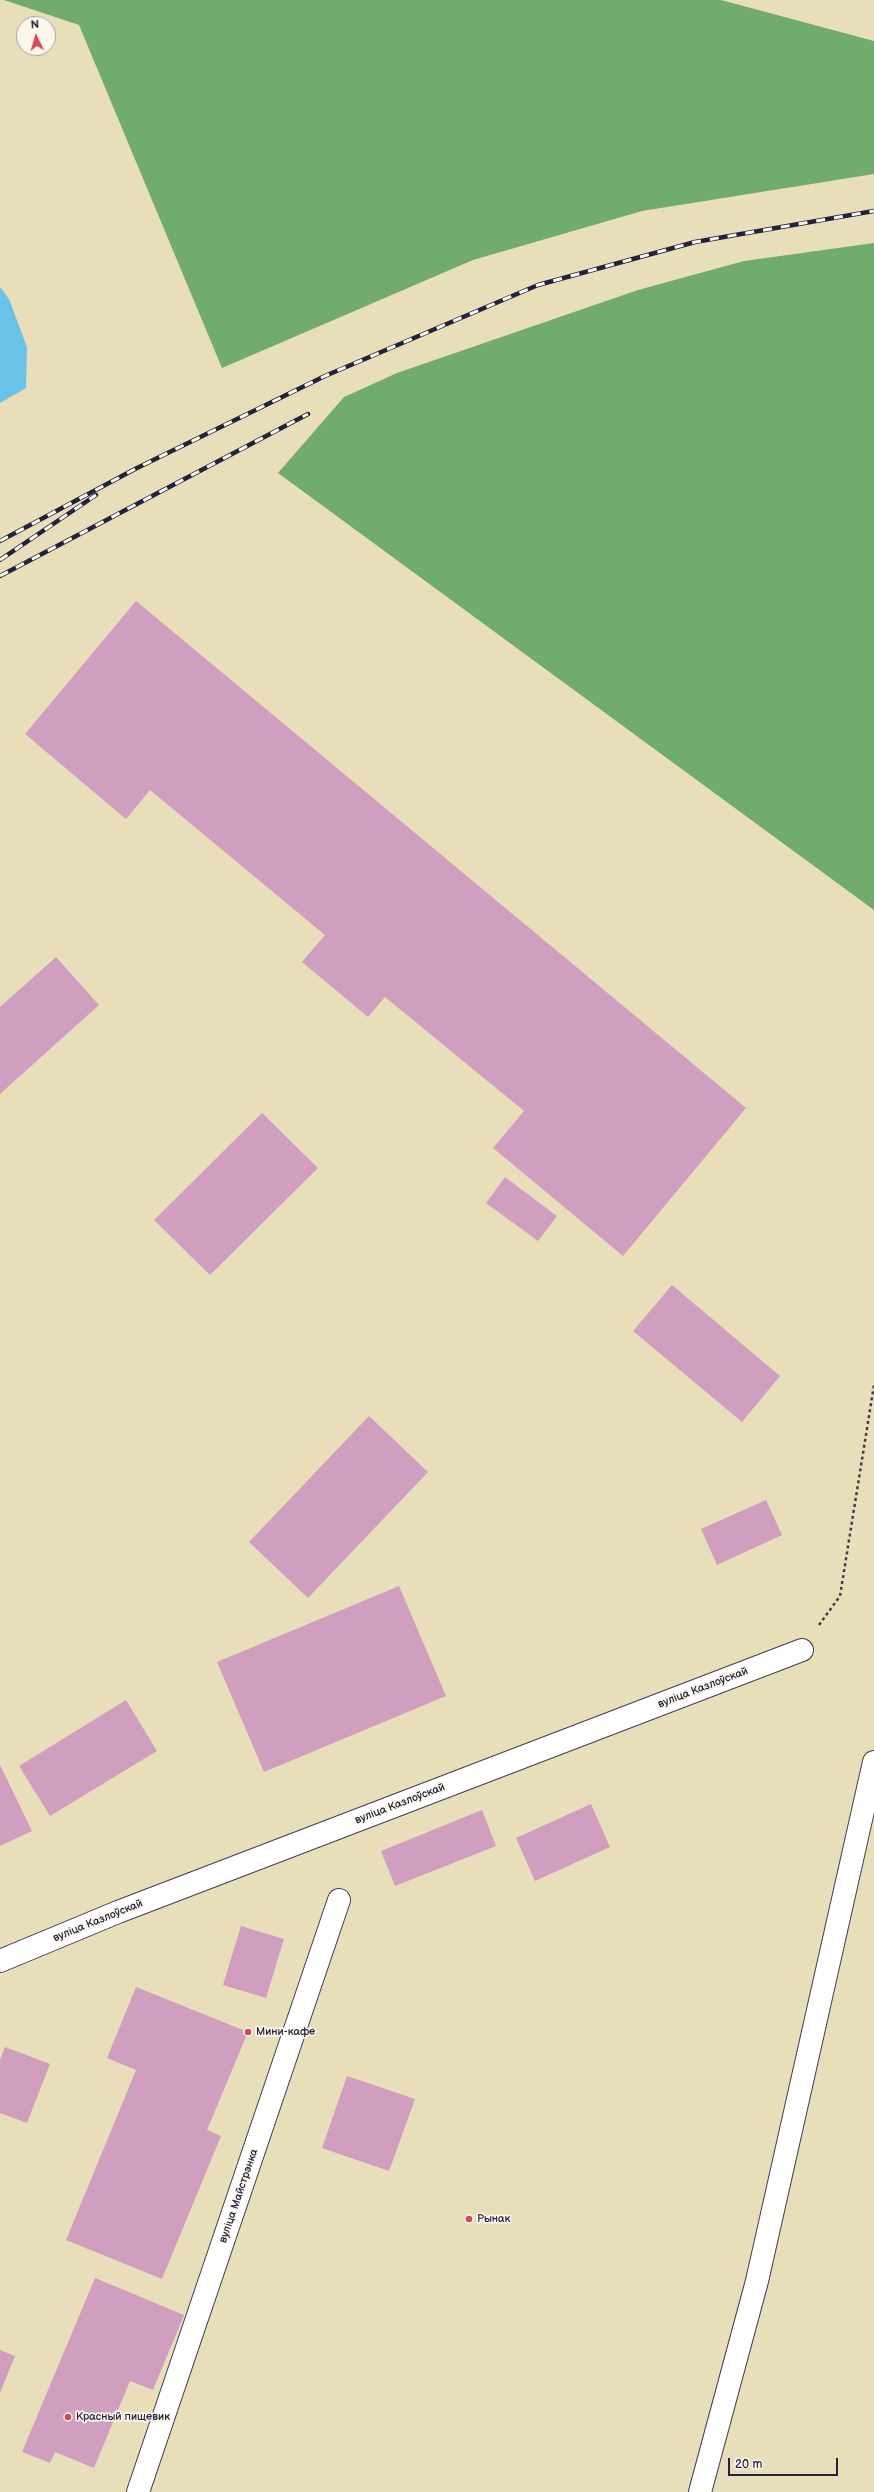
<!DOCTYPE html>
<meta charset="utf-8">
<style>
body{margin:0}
#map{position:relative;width:874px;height:2492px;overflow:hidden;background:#e8deba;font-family:"Balsamiq Sans",sans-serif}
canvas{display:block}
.north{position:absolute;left:16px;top:16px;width:40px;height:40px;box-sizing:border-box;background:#fbf7ec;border:1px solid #a4a2a5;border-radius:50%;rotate:355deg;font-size:11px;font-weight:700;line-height:16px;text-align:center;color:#22223b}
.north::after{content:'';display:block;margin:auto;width:14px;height:18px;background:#d1495b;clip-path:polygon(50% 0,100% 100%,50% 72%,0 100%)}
.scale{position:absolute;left:728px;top:2458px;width:110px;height:18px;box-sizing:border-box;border:2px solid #22223b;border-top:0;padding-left:5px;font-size:12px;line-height:14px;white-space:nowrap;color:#22223b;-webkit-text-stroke:3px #fbf7ec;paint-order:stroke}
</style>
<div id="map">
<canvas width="874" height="2492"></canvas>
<div class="north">N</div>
<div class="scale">20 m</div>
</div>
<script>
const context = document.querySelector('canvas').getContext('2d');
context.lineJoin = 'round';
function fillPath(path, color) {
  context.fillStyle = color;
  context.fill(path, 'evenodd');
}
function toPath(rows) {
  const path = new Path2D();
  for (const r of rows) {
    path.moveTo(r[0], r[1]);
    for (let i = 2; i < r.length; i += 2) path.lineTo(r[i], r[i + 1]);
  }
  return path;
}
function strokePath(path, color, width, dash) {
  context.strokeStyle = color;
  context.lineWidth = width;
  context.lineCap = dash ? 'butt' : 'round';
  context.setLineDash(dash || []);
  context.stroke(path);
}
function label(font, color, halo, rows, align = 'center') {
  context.font = font + ' "Balsamiq Sans",sans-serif';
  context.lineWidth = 3.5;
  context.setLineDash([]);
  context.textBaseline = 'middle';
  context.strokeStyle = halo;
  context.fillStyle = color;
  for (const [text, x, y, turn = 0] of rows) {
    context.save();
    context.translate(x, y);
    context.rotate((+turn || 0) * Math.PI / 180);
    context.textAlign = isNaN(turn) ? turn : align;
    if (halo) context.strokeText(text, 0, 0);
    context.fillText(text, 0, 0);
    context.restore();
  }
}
const forest = toPath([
 [4,0,721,0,874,41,874,174,642,211,473,260,222,368,79,25],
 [874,243,874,910,278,473,344,397,397,373,638,290,744,261]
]);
const water = toPath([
 [0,287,9,299,27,347,26,388,0,403]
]);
const building = toPath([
 [136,601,746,1108,623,1256,493,1148,524,1111,385,997,368,1017,302,962,325,935,150,790,126,819,25,734],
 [56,957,99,1005,0,1094,0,1007],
 [262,1113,318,1168,210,1275,154,1220],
 [505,1177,557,1216,538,1241,486,1203],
 [672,1285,780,1376,742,1422,633,1331],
 [369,1416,428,1472,308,1598,249,1542],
 [766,1500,782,1535,717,1565,701,1529],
 [399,1586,446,1696,264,1772,217,1662],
 [126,1700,157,1751,50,1816,19,1766],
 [0,1765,32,1831,0,1846],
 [591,1804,610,1847,535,1881,516,1838],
 [482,1810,496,1846,395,1886,381,1851],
 [241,1926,284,1939,266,1998,223,1985],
 [136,1987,248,2032,207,2130,221,2136,162,2279,66,2240,136,2070,107,2058],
 [5,2047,50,2064,27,2123,0,2113,0,2060],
 [347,2076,415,2099,389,2171,322,2148],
 [95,2278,184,2315,153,2390,130,2381,94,2468,55,2452,50,2463,22,2452],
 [0,2350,15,2356,0,2393]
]);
const path = toPath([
 [819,1625,840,1596,874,1385]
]);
const minor = toPath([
 [0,1961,118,1912,802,1650],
 [138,2492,339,1900]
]);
const major = toPath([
 [700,2492,757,2281,874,1762]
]);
const rail = toPath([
 [0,541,137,468,325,376,538,285,695,242,874,211],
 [0,560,96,495],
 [0,576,308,414]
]);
const markers = [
 [248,2032,4,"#d1495b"],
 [469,2219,4,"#d1495b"],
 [68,2417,4,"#d1495b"]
];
const streetNames = [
 ["вуліца Казлоўскай",703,1688,-21],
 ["вуліца Казлоўскай",400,1804,-21],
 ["вуліца Казлоўскай",98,1921,-22],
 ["вуліца Майстрэнка",239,2196,-71]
];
const poiNames = [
 ["Мини-кафе",256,2032],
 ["Рынак",477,2219],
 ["Красный пищевик",76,2417]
];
fillPath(forest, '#71ac6d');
fillPath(water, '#69c2e7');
fillPath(building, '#d09fbf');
strokePath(minor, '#403e4e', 24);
strokePath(major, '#403e4e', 24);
strokePath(path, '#403e4e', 2.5, [3, 3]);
strokePath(minor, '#fff', 22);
strokePath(major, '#fff', 22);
strokePath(rail, '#22223b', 4.5);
strokePath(rail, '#fbf7ec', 3, [9]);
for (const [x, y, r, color] of markers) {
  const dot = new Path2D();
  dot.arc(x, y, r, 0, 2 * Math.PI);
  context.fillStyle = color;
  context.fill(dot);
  strokePath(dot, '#fbf7ec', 1.5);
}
label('11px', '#22223b', '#fbf7ec', streetNames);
label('11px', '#22223b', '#fbf7ec', poiNames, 'left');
</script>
